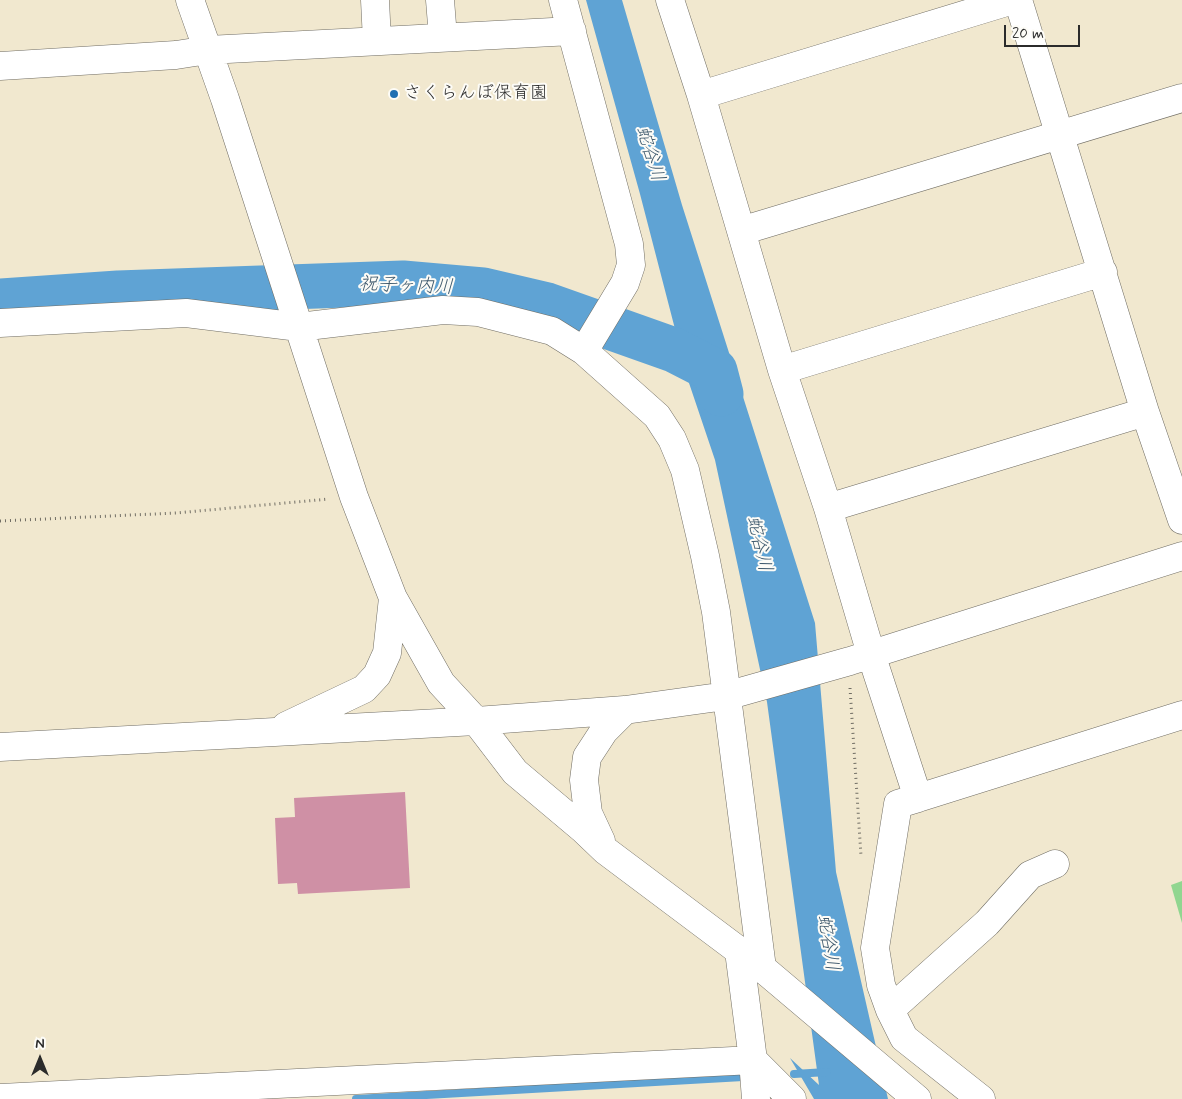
<!DOCTYPE html>
<meta charset="utf-8">
<style>
body{margin:0}
#map{position:relative;width:1182px;height:1099px;overflow:hidden;background:#f1e8cf;font-family:Mynerve,sans-serif}
canvas{display:block}
.north{position:absolute;left:15px;top:1034px;width:50px;height:50px;-webkit-text-stroke:4px #fdfcf7;paint-order:stroke;rotate:0deg;font-size:14px;font-weight:700;line-height:20px;text-align:center;color:#2b2b2b}
.north::after{content:'';display:block;margin:auto;width:18px;height:22px;background:#2b2b2b;clip-path:polygon(50% 0,100% 100%,50% 72%,0 100%)}
.scale{position:absolute;left:1004px;top:25px;width:76px;height:22px;box-sizing:border-box;border:2px solid #2b2b2b;border-top:0;padding-left:6px;font-size:15px;line-height:18px;white-space:nowrap;color:#2b2b2b;-webkit-text-stroke:4px #fdfcf7;paint-order:stroke}
</style>
<div id="map">
<canvas width="1182" height="1099"></canvas>
<div class="north">N</div>
<div class="scale">20 m</div>
</div>
<script>
const context = document.querySelector('canvas').getContext('2d');
context.lineJoin = 'round';
function fillPath(path, color) {
  context.fillStyle = color;
  context.fill(path, 'evenodd');
}
function toPath(rows) {
  const path = new Path2D();
  for (const r of rows) {
    path.moveTo(r[0], r[1]);
    for (let i = 2; i < r.length; i += 2) path.lineTo(r[i], r[i + 1]);
  }
  return path;
}
function strokePath(path, color, width, dash) {
  context.strokeStyle = color;
  context.lineWidth = width;
  context.lineCap = dash ? 'butt' : 'round';
  context.setLineDash(dash || []);
  context.stroke(path);
}
function label(font, color, halo, rows, align = 'center') {
  context.font = font + ' Mynerve,"Klee One",sans-serif';
  context.lineWidth = 4;
  context.setLineDash([]);
  context.textBaseline = 'middle';
  context.strokeStyle = halo;
  context.fillStyle = color;
  for (const [text, x, y, turn = 0] of rows) {
    context.save();
    context.translate(x, y);
    context.rotate((+turn || 0) * Math.PI / 180);
    context.textAlign = isNaN(turn) ? turn : align;
    if (halo) context.strokeText(text, 0, 0);
    context.fillText(text, 0, 0);
    context.restore();
  }
}
const green = toPath([
 [1182,881,1182,923,1171,885]
]);
const water = toPath([
 [586,0,622,0,682,205,815,623,836,872,888,1099,814,1099,790,1058,819,1085,767,702,715,460,689,383,640,194]
]);
const stream = toPath([
 [794,1074,827,1072],
 [356,1099,743,1077]
]);
const river = toPath([
 [0,301,118,293,403,283,483,290,547,305,674,350,715,371,721,394]
]);
const building = toPath([
 [405,792,410,888,298,894,297,883,278,884,275,818,295,817,294,798]
]);
const path = toPath([
 [0,521,176,513,329,499],
 [850,688,861,856]
]);
const minor = toPath([
 [190,0,225,99,354,497,393,598,441,683,476,721,515,772,584,830,606,851,762,968,917,1099],
 [375,0,377,41],
 [440,0,443,37],
 [563,0,629,244,631,265,625,283,584,351],
 [670,0,701,95,782,370,828,508,871,654,918,798,1182,715],
 [1018,0,1145,412,1182,520],
 [0,66,176,55,208,50,572,31],
 [701,95,1013,0],
 [741,231,1182,98],
 [0,323,186,313,299,327,443,310,478,312,552,331,584,351,657,416,672,439,685,470,705,556,716,612,762,968],
 [782,370,1103,272],
 [828,508,1145,412],
 [286,726,364,689,377,675,387,653,393,598],
 [0,747,476,721,625,710,726,696,850,661,1182,556],
 [918,798,898,804,875,948,881,985,890,1010,904,1038,981,1099],
 [601,841,588,813,584,780,587,757,604,731,625,710],
 [890,1010,987,923,1030,875,1055,864],
 [753,1060,792,1099],
 [753,1060,756,1099],
 [0,1098,753,1060,739,951]
]);
const markers = [
 [394,94,5,"#1f6fb2"]
];
const poiNames = [
 ["さくらんぼ保育園",404,94]
];
const waterNames = [
 ["蛇谷川",649,154,73],
 ["祝子ヶ内川",406,287,2],
 ["蛇谷川",758,544,77],
 ["蛇谷川",827,943,81]
];
fillPath(green, '#91d690');
fillPath(water, '#5fa3d4');
strokePath(stream, '#5fa3d4', 8);
strokePath(river, '#5fa3d4', 45);
fillPath(building, '#cf90a5');
strokePath(minor, '#706d64', 29);
strokePath(path, '#706d64', 3, [1, 4]);
strokePath(minor, '#fff', 28);
for (const [x, y, r, color] of markers) {
  const dot = new Path2D();
  dot.arc(x, y, r, 0, 2 * Math.PI);
  context.fillStyle = color;
  context.fill(dot);
  strokePath(dot, '#fdfcf7', 2);
}
label('18px', '#2b2b2b', '#fdfcf7', poiNames, 'left');
label('italic 19px', '#405b6f', '#fdfcf7', waterNames);
</script>
